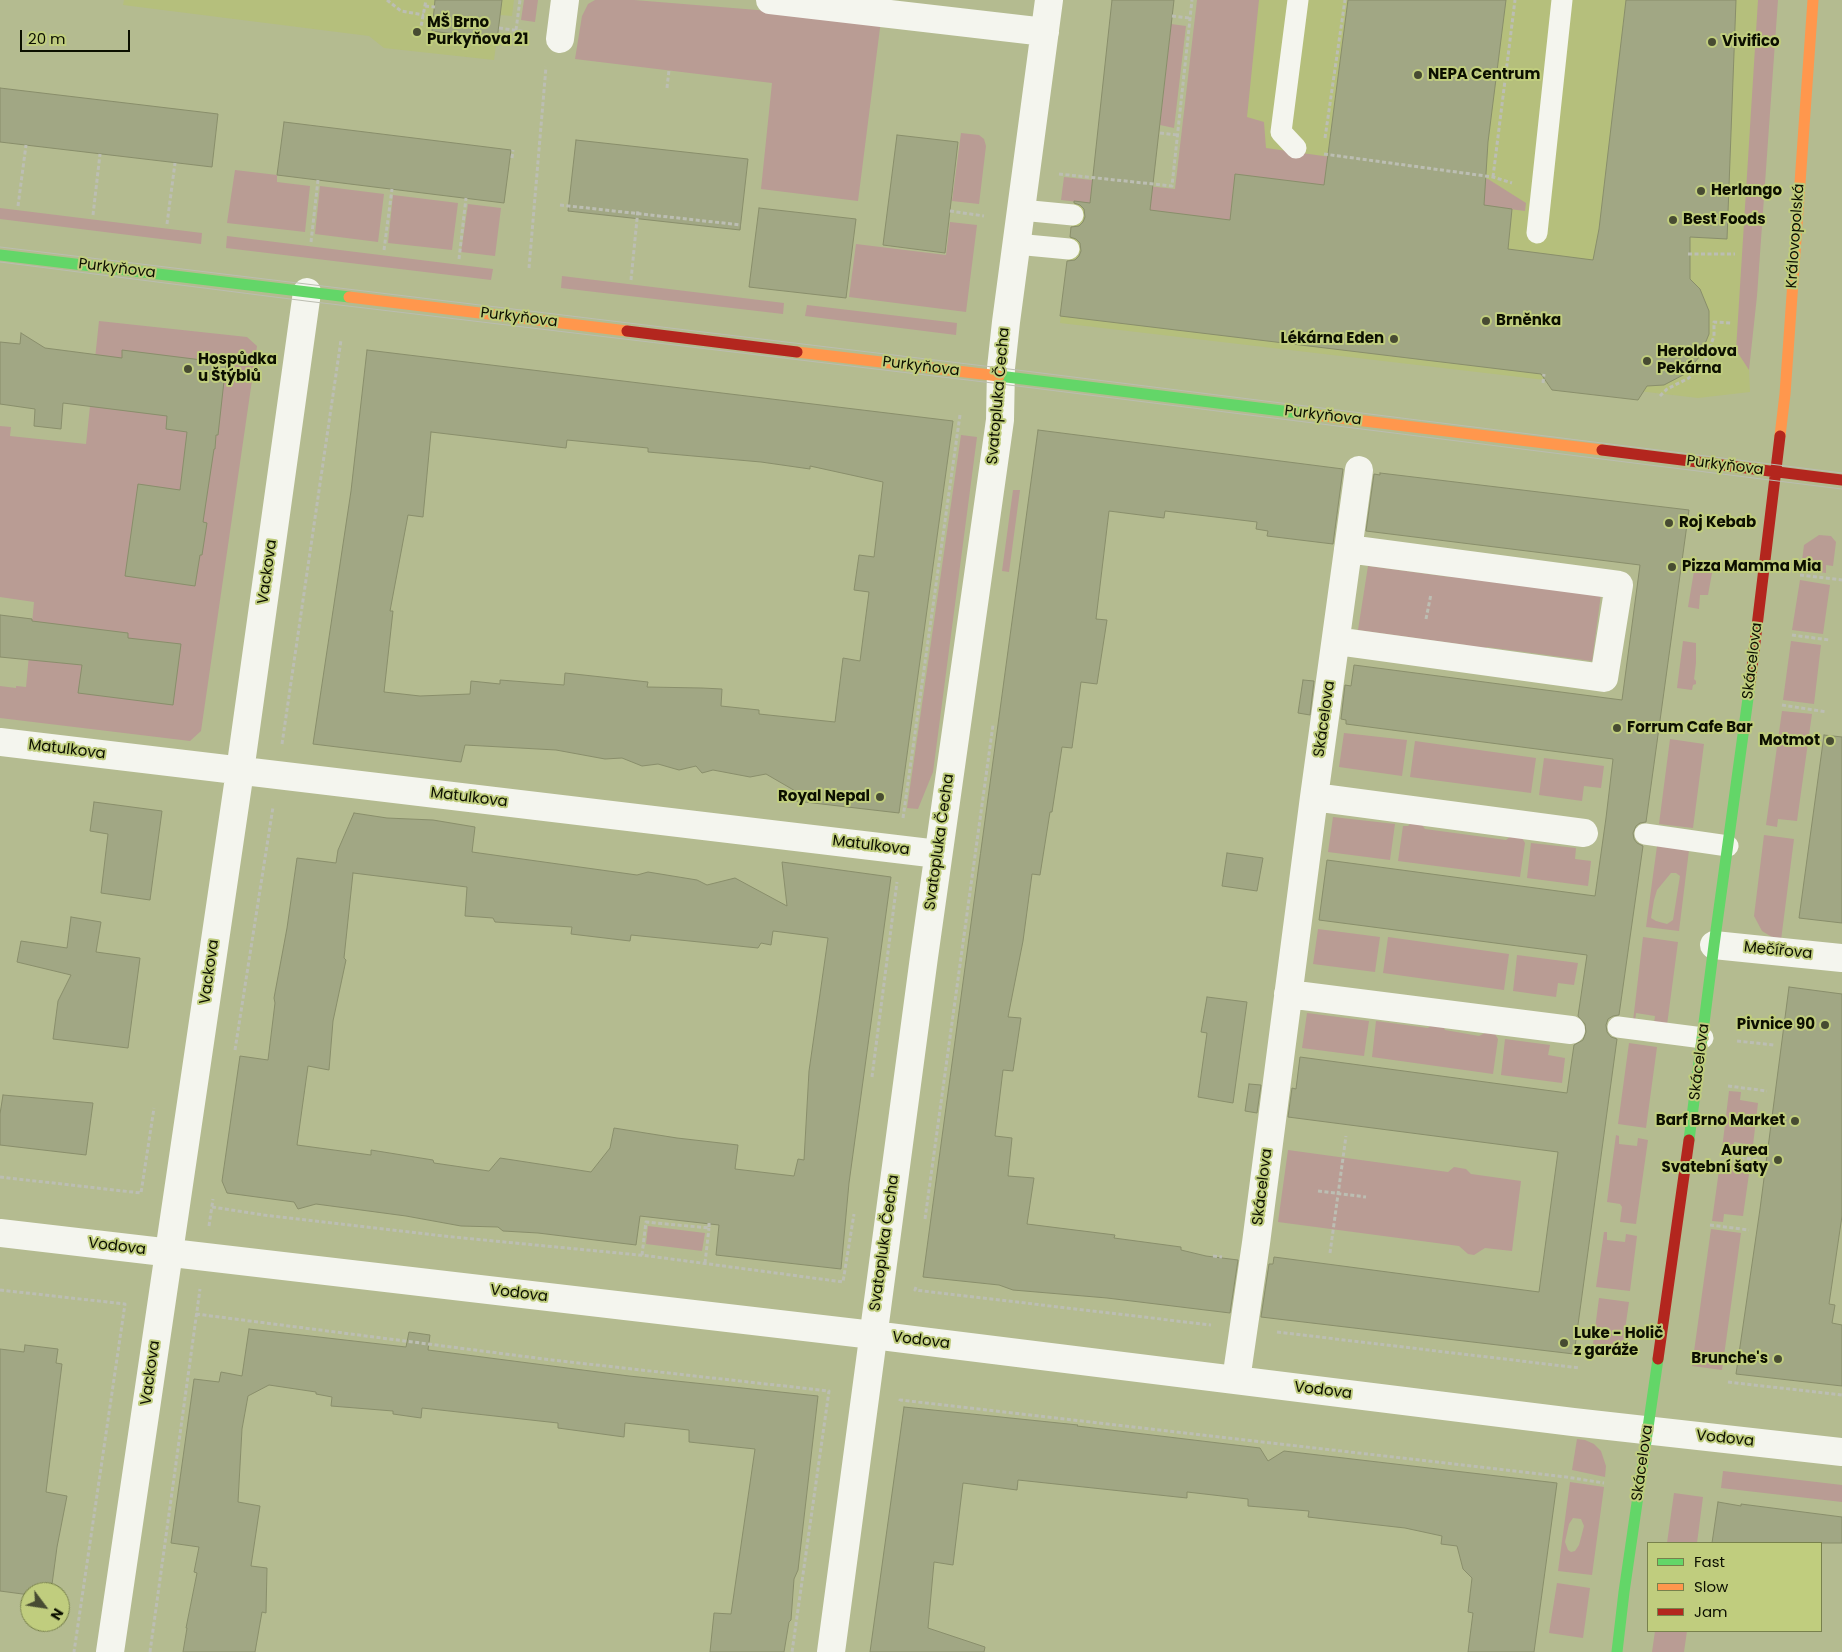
<!DOCTYPE html>
<meta charset="utf-8">
<style>
body{margin:0}
#map{position:relative;width:1842px;height:1652px;overflow:hidden;background:#b4bb90;font-family:Poppins,sans-serif}
canvas{display:block}
.legend{position:absolute;left:1647px;top:1542px;width:175px;height:90px;box-sizing:border-box;background:#c0cd7e;border:1px solid #78814c;margin:0;padding:6px 9px;list-style:none;font-size:15px;color:#0c0f00}
.legend li{display:flex;align-items:center;gap:10px;height:25px}
.legend b{width:25px;border:1px solid #78814c}
.north{position:absolute;left:20px;top:1582px;width:50px;height:50px;box-sizing:border-box;background:#c0cd7e;border:1px solid #78814c;border-radius:50%;rotate:121deg;font-size:14px;font-weight:700;line-height:20px;text-align:center;color:#0c0f00}
.north::after{content:'';display:block;margin:auto;width:18px;height:22px;background:#474b32;clip-path:polygon(50% 0,100% 100%,50% 72%,0 100%)}
.scale{position:absolute;left:20px;top:30px;width:110px;height:22px;box-sizing:border-box;border:2px solid #0c0f00;border-top:0;padding-left:6px;font-size:15px;line-height:18px;white-space:nowrap;color:#0c0f00;-webkit-text-stroke:4px #c0cd7e;paint-order:stroke}
</style>
<div id="map">
<canvas width="1842" height="1652"></canvas>
<ul class="legend">
<li><b style="height:6px;background:#63d668"></b>Fast</li>
<li><b style="height:6px;background:#ff974d"></b>Slow</li>
<li><b style="height:6px;background:#b3261e"></b>Jam</li>
</ul>
<div class="north">N</div>
<div class="scale">20 m</div>
</div>
<script>
const context = document.querySelector('canvas').getContext('2d');
context.lineJoin = 'round';
function fillPath(path, color) {
  context.fillStyle = color;
  context.fill(path, 'evenodd');
}
function toPath(rows) {
  const path = new Path2D();
  for (const r of rows) {
    path.moveTo(r[0], r[1]);
    for (let i = 2; i < r.length; i += 2) path.lineTo(r[i], r[i + 1]);
  }
  return path;
}
function strokePath(path, color, width, dash) {
  context.strokeStyle = color;
  context.lineWidth = width;
  context.lineCap = dash ? 'butt' : 'round';
  context.setLineDash(dash || []);
  context.stroke(path);
}
function label(font, color, halo, rows, align = 'center') {
  context.font = font + ' Poppins,sans-serif';
  context.lineWidth = 4;
  context.setLineDash([]);
  context.textBaseline = 'middle';
  context.strokeStyle = halo;
  context.fillStyle = color;
  for (const [text, x, y, turn = 0] of rows) {
    context.save();
    context.translate(x, y);
    context.rotate((+turn || 0) * Math.PI / 180);
    context.textAlign = isNaN(turn) ? turn : align;
    if (halo) context.strokeText(text, 0, 0);
    context.fillText(text, 0, 0);
    context.restore();
  }
}
const built = toPath([
 [124,0,514,0,512,16,500,15,494,60,384,48,369,36,123,5],
 [1249,0,1768,0,1741,324,1749,370,1750,392,1698,398,1060,323,1074,201,1226,216]
]);
const green = toPath([
 [524,0,538,0,535,22,521,20],
 [595,0,634,0,881,20,858,201,761,189,772,83,575,59,582,16,588,4],
 [1197,0,1259,0,1247,117,1264,122,1266,148,1488,179,1526,203,1525,211,1235,174,1230,220,1061,200,1064,177,1175,189],
 [1758,0,1778,0,1757,296,1749,370,1736,350],
 [1171,24,1186,26,1174,128,1160,125],
 [961,133,979,135,984,139,986,146,979,204,952,201],
 [235,170,277,175,277,182,310,186,305,232,227,223],
 [320,186,384,194,378,242,315,234],
 [393,195,458,203,452,250,388,243],
 [468,204,501,208,495,256,461,252],
 [0,208,202,233,201,244,0,219],
 [950,222,977,225,966,312,849,297,856,244,946,255],
 [227,236,493,269,491,280,226,248],
 [562,276,784,303,783,314,561,288],
 [807,305,957,323,956,335,805,316],
 [99,321,247,337,257,346,201,731,190,741,0,718,0,686,16,688,16,686,26,687,34,602,0,597,0,426,11,427,10,436,86,444],
 [961,435,977,437,933,772,918,809,907,808],
 [1013,490,1020,490,1009,572,1002,571],
 [1819,535,1831,536,1836,542,1833,566,1826,565,1826,573,1801,569,1804,545],
 [1368,566,1450,577,1453,574,1601,594,1592,661,1487,647,1482,653,1466,645,1358,630],
 [1694,571,1712,573,1708,595,1700,595,1699,609,1688,607],
 [1800,580,1830,585,1823,634,1792,630],
 [1683,641,1696,643,1696,663,1694,679,1696,681,1696,684,1693,685,1692,690,1677,688],
 [1791,641,1821,645,1814,704,1783,700],
 [1782,711,1812,714,1797,821,1778,819,1777,827,1766,825],
 [1344,733,1407,740,1402,776,1339,767],
 [1670,739,1704,744,1693,828,1659,824],
 [1415,741,1536,758,1531,793,1410,777],
 [1544,758,1604,766,1601,788,1584,786,1582,801,1539,795],
 [1333,817,1395,824,1390,860,1328,852],
 [1411,823,1422,825,1425,829,1506,840,1511,836,1522,838,1525,843,1520,877,1398,861,1403,826,1408,826],
 [1764,835,1794,839,1781,940,1775,939,1762,931,1754,916],
 [1531,843,1576,848,1575,859,1591,861,1588,886,1527,878],
 [1657,846,1689,850,1679,931,1646,927],
 [1671,873,1676,873,1680,876,1673,920,1667,924,1656,921,1651,918,1654,900,1657,890],
 [1318,929,1380,937,1375,972,1313,964],
 [1388,937,1509,954,1504,990,1383,973],
 [1643,937,1678,942,1667,1025,1654,1023,1655,1016,1636,1013,1635,1021,1633,1021],
 [1517,955,1578,963,1574,985,1558,983,1556,997,1513,991],
 [1307,1013,1369,1021,1364,1056,1302,1048],
 [1376,1021,1428,1028,1432,1024,1443,1026,1445,1030,1479,1036,1485,1033,1495,1034,1498,1039,1493,1074,1372,1057],
 [1505,1039,1550,1045,1548,1055,1565,1058,1562,1083,1501,1075],
 [1629,1043,1657,1047,1646,1128,1618,1124],
 [1729,1091,1741,1092,1740,1100,1758,1103,1753,1145,1734,1142,1733,1150,1722,1149],
 [1616,1135,1619,1136,1619,1144,1637,1146,1638,1138,1648,1140,1636,1224,1620,1222,1622,1207,1620,1204,1607,1202],
 [1288,1150,1448,1172,1454,1167,1466,1169,1471,1174,1521,1181,1512,1251,1485,1248,1474,1255,1468,1254,1459,1246,1278,1222],
 [1720,1163,1750,1167,1743,1216,1724,1214,1723,1222,1712,1221],
 [648,1226,705,1233,702,1251,646,1244],
 [1711,1229,1741,1233,1722,1370,1692,1366],
 [1604,1232,1607,1232,1607,1240,1625,1242,1626,1234,1637,1236,1630,1291,1596,1287],
 [1599,1298,1629,1302,1621,1357,1608,1355,1608,1349,1598,1347,1597,1353,1592,1352],
 [1577,1439,1585,1440,1594,1444,1601,1451,1606,1466,1605,1477,1572,1470],
 [1723,1471,1842,1485,1842,1502,1721,1488],
 [1570,1482,1604,1487,1592,1575,1558,1571],
 [1573,1518,1581,1519,1584,1526,1579,1545,1575,1551,1571,1552,1568,1550,1565,1542,1569,1524],
 [1674,1493,1703,1497,1697,1543,1667,1543],
 [1557,1583,1590,1588,1583,1638,1549,1633],
 [1655,1631,1687,1631,1684,1652,1652,1652]
]);
const building = toPath([
 [435,0,502,0,497,40,432,31,435,0],
 [1112,0,1174,0,1150,210,1230,220,1235,174,1324,185,1348,0,1506,0,1488,142,1484,205,1512,209,1508,249,1593,260,1599,229,1626,0,1736,0,1727,239,1690,237,1690,279,1700,289,1709,311,1709,334,1700,356,1685,374,1664,385,1647,386,1638,400,1552,390,1541,374,1060,316,1067,261,1075,260,1079,256,1081,251,1080,243,1076,239,1070,237,1071,227,1079,226,1083,222,1085,217,1084,209,1080,205,1074,203,1074,201,1090,203,1112,0],
 [0,88,218,114,212,167,0,142,0,88],
 [284,122,511,150,504,203,277,175,284,122],
 [897,135,958,142,945,253,883,245,897,135],
 [576,140,748,159,740,230,568,211,576,140],
 [759,208,856,219,846,298,749,287,759,208],
 [21,333,45,348,122,358,122,350,226,363,218,435,216,435,215,449,214,449,203,522,207,523,202,555,200,555,195,586,125,576,138,484,180,490,187,432,166,429,167,416,63,403,61,429,34,426,35,409,0,404,0,342,20,344,21,333],
 [367,350,953,421,899,813,796,801,797,792,766,774,750,777,713,770,702,773,696,766,679,770,658,764,642,766,622,758,605,759,556,750,465,745,461,762,313,744,351,491,367,350],
 [431,432,566,448,567,440,648,448,648,452,761,462,810,469,810,466,883,482,874,557,859,555,854,590,869,592,860,661,843,658,835,722,759,714,759,710,721,706,722,689,702,688,647,687,648,682,565,673,564,685,500,680,500,684,471,681,470,694,420,696,384,692,393,611,390,611,408,515,423,517,431,432],
 [1038,430,1343,469,1333,544,1267,536,1268,531,1256,529,1257,522,1165,511,1164,518,1109,511,1096,619,1107,620,1097,684,1081,682,1072,748,1062,747,1052,812,1050,812,1040,875,1032,874,1023,941,1008,1017,1021,1018,1013,1071,1003,1070,995,1136,1012,1138,1008,1176,1034,1178,1027,1224,1115,1235,1114,1238,1181,1247,1181,1250,1206,1256,1238,1260,1230,1313,1107,1298,1013,1290,999,1285,923,1277,1038,430],
 [1380,473,1689,510,1646,822,1640,823,1636,826,1633,833,1634,839,1637,843,1643,846,1619,1015,1613,1016,1608,1019,1606,1025,1607,1032,1611,1037,1617,1039,1574,1354,1261,1317,1269,1264,1273,1264,1274,1257,1539,1292,1558,1152,1288,1117,1292,1088,1296,1089,1300,1057,1567,1093,1574,1045,1583,1040,1586,1032,1585,1024,1578,1016,1587,955,1319,920,1327,860,1595,896,1606,818,1613,759,1346,724,1346,720,1341,719,1345,685,1351,686,1354,665,1622,700,1640,565,1366,531,1374,474,1380,475,1380,473],
 [0,615,32,619,32,621,128,633,128,638,181,644,173,705,78,693,82,665,0,657,0,615],
 [1303,680,1314,681,1310,715,1298,713,1303,680],
 [1824,735,1842,737,1842,923,1799,918,1824,735],
 [94,802,162,811,150,900,101,893,108,834,90,831,94,802],
 [354,813,387,818,433,820,475,827,472,852,637,875,648,872,697,880,707,885,735,878,787,906,782,862,891,877,849,1183,841,1269,716,1255,719,1225,640,1216,636,1245,538,1233,503,1231,498,1227,461,1226,406,1216,316,1204,298,1209,294,1202,227,1193,222,1181,240,1056,268,1060,275,1003,274,998,287,928,297,858,336,863,338,850,354,813],
 [353,873,467,887,465,916,493,918,495,922,572,927,571,934,630,941,631,935,758,948,761,943,771,945,773,931,828,938,809,1071,804,1160,798,1159,794,1176,735,1169,738,1145,677,1138,614,1128,610,1148,591,1172,500,1158,489,1171,434,1163,433,1160,371,1150,371,1155,297,1145,308,1066,329,1070,333,1021,346,960,344,958,353,873],
 [1227,853,1263,858,1257,891,1222,886,1227,853],
 [71,917,101,922,96,952,140,958,128,1048,53,1039,58,1001,71,975,17,962,21,941,67,948,71,917],
 [1789,987,1842,994,1842,1216,1829,1304,1835,1305,1832,1323,1842,1325,1842,1386,1736,1374,1760,1209,1789,987],
 [1207,997,1247,1002,1233,1103,1198,1097,1207,1033,1201,1032,1207,997],
 [1249,1084,1261,1085,1257,1113,1245,1111,1249,1084],
 [3,1095,93,1103,86,1155,0,1145,0,1114,3,1095],
 [249,1329,406,1347,409,1332,430,1335,428,1350,629,1376,818,1396,798,1570,794,1579,791,1620,789,1622,784,1652,710,1652,714,1613,731,1614,755,1449,689,1442,689,1430,625,1423,624,1437,558,1428,558,1423,422,1408,421,1418,393,1414,393,1411,331,1406,332,1397,316,1394,316,1392,269,1385,248,1396,242,1429,238,1502,260,1506,251,1566,267,1568,266,1613,262,1612,255,1652,183,1652,187,1628,186,1628,197,1573,194,1572,199,1547,171,1543,194,1379,219,1382,221,1372,242,1376,249,1329],
 [25,1345,58,1349,56,1363,62,1364,46,1492,67,1496,57,1547,51,1592,30,1592,30,1595,0,1591,0,1349,24,1352,25,1345],
 [904,1407,1078,1425,1077,1426,1260,1448,1268,1461,1284,1451,1557,1483,1534,1652,1468,1652,1473,1613,1468,1612,1472,1578,1463,1569,1457,1546,1441,1544,1442,1536,1405,1528,1308,1517,1309,1511,1248,1506,1248,1499,1187,1492,1187,1498,1018,1480,1017,1490,963,1483,953,1565,934,1562,928,1628,985,1647,984,1652,870,1652,904,1407],
 [1718,1502,1741,1506,1741,1504,1842,1517,1842,1543,1712,1543,1718,1502]
]);
const path = toPath([
 [387,0,401,11,424,15],
 [425,6,435,7],
 [1172,16,1190,18],
 [499,28,527,32],
 [516,30,520,0],
 [420,32,426,0],
 [667,88,669,70],
 [1160,133,1178,135],
 [1325,138,1345,0],
 [1324,154,1493,177,1512,183],
 [512,158,513,150],
 [1059,174,1172,186,1192,0],
 [1493,177,1515,0],
 [560,205,741,225],
 [18,206,26,145],
 [950,211,984,216],
 [93,215,100,154],
 [167,224,175,163],
 [311,242,318,180],
 [384,250,392,189],
 [1688,254,1735,254],
 [459,259,466,198],
 [529,268,546,67],
 [631,280,638,209],
 [1543,383,1544,374],
 [1660,396,1667,389,1689,378,1706,359,1714,336,1714,322,1731,323],
 [1800,575,1842,580],
 [1426,619,1431,594],
 [1792,635,1829,640],
 [1782,705,1827,712],
 [282,744,341,340],
 [903,818,960,415],
 [1737,1041,1774,1045],
 [235,1050,273,807],
 [872,1077,897,882],
 [1728,1086,1767,1091],
 [1721,1155,1758,1160],
 [0,1177,141,1193,154,1108],
 [1318,1191,1366,1197],
 [212,1207,264,1215,443,1236,649,1256,843,1282,854,1214],
 [925,1219,993,725],
 [1710,1225,1749,1230],
 [209,1226,213,1199],
 [1330,1253,1346,1136],
 [642,1255,646,1222,709,1228,709,1223],
 [1213,1256,1222,1257],
 [705,1263,709,1228],
 [916,1287,915,1290,1211,1325],
 [0,1290,125,1304,74,1652],
 [196,1314,552,1360,829,1391,792,1652],
 [1277,1332,1580,1368],
 [1728,1382,1842,1395],
 [900,1401,900,1400,1566,1477,1604,1483],
 [150,1652,200,1289]
]);
const lane = toPath([
 [1296,148,1281,132,1298,0],
 [1021,210,1073,215],
 [1537,233,1562,0],
 [1016,244,1069,249],
 [1645,834,1728,846],
 [1618,1027,1703,1038]
]);
const street = toPath([
 [770,0,1045,32],
 [560,39,565,0],
 [1336,641,1604,678,1619,585,1348,549],
 [0,742,938,854],
 [1314,797,1584,833],
 [1714,945,1842,958],
 [1288,994,1571,1030],
 [0,1233,873,1335,1573,1422,1842,1452],
 [1236,1380,1256,1243,1314,797,1359,470],
 [110,1652,240,771,307,292],
 [831,1652,924,957,1000,420,1001,368,1006,322,1049,0]
]);
const fast = toPath([
 [0,255,349,297],
 [999,376,1307,414],
 [1689,1140,1714,945,1750,684],
 [1617,1652,1624,1592,1658,1359]
]);
const slow = toPath([
 [349,297,627,331],
 [797,352,999,376],
 [1307,414,1602,450],
 [1780,436,1785,394,1813,0]
]);
const jam = toPath([
 [627,331,797,352],
 [1602,450,1842,480],
 [1750,684,1780,436],
 [1658,1359,1689,1140]
]);
const tram = toPath([
 [0,247,1001,368,1842,473],
 [0,262,306,301,1001,384,1842,489]
]);
const markers = [
 [417,32,5,"#474b32"],
 [1712,42,5,"#474b32"],
 [1418,75,5,"#474b32"],
 [1701,191,5,"#474b32"],
 [1673,220,5,"#474b32"],
 [1486,321,5,"#474b32"],
 [1394,339,5,"#474b32"],
 [1647,361,5,"#474b32"],
 [188,369,5,"#474b32"],
 [1669,523,5,"#474b32"],
 [1672,567,5,"#474b32"],
 [1617,728,5,"#474b32"],
 [1830,741,5,"#474b32"],
 [880,797,5,"#474b32"],
 [1825,1025,5,"#474b32"],
 [1795,1121,5,"#474b32"],
 [1778,1160,5,"#474b32"],
 [1564,1343,5,"#474b32"],
 [1778,1359,5,"#474b32"]
];
const poiNames = [
 ["MŠ Brno",427,23],
 ["Purkyňova 21",427,40],
 ["Vivifico",1722,42],
 ["NEPA Centrum",1428,75],
 ["Herlango",1711,191],
 ["Best Foods",1683,220],
 ["Brněnka",1496,321],
 ["Lékárna Eden",1384,339,"right"],
 ["Heroldova",1657,352],
 ["Pekárna",1657,369],
 ["Hospůdka",198,360],
 ["u Štýblů",198,377],
 ["Roj Kebab",1679,523],
 ["Pizza Mamma Mia",1682,567],
 ["Forrum Cafe Bar",1627,728],
 ["Motmot",1820,741,"right"],
 ["Royal Nepal",870,797,"right"],
 ["Pivnice 90",1815,1025,"right"],
 ["Barf Brno Market",1785,1121,"right"],
 ["Aurea",1768,1151,"right"],
 ["Svatební šaty",1768,1168,"right"],
 ["Luke - Holič",1574,1334],
 ["z garáže",1574,1351],
 ["Brunche's",1768,1359,"right"]
];
const streetNames = [
 ["Královopolská",1796,236,-86],
 ["Purkyňova",117,269,7],
 ["Purkyňova",519,318,7],
 ["Purkyňova",921,367,7],
 ["Svatopluka Čecha",999,396,-85],
 ["Purkyňova",1323,416,7],
 ["Purkyňova",1725,466,7],
 ["Vackova",268,572,-82],
 ["Skácelova",1753,661,-83],
 ["Skácelova",1325,719,-82],
 ["Matulkova",67,750,7],
 ["Matulkova",469,798,7],
 ["Svatopluka Čecha",940,842,-82],
 ["Matulkova",871,846,7],
 ["Mečířova",1778,951,6],
 ["Vackova",210,972,-82],
 ["Skácelova",1700,1062,-83],
 ["Skácelova",1263,1187,-83],
 ["Svatopluka Čecha",885,1243,-82],
 ["Vodova",117,1247,7],
 ["Vodova",519,1294,7],
 ["Vodova",921,1341,7],
 ["Vackova",151,1373,-82],
 ["Vodova",1323,1391,7],
 ["Vodova",1725,1439,6],
 ["Skácelova",1643,1463,-82]
];
fillPath(built, '#b5bf7c');
fillPath(green, '#b99c94');
fillPath(building, '#a1a784');
strokePath(building, '#898e6b', 1);
strokePath(path, '#bcbeb3', 3, [4, 2.5]);
strokePath(lane, '#f4f5ee', 21);
strokePath(street, '#f4f5ee', 28);
strokePath(fast, '#63d668', 11);
strokePath(slow, '#ff974d', 11);
strokePath(jam, '#b3261e', 11);
strokePath(tram, '#bbbdb1', 1);
for (const [x, y, r, color] of markers) {
  const dot = new Path2D();
  dot.arc(x, y, r, 0, 2 * Math.PI);
  context.fillStyle = color;
  context.fill(dot);
  strokePath(dot, '#c0cd7e', 2);
}
label('bold 15px', '#0c0f00', '#c0cd7e', poiNames, 'left');
label('15px', '#0c0f00', '#c0cd7e', streetNames);
</script>
